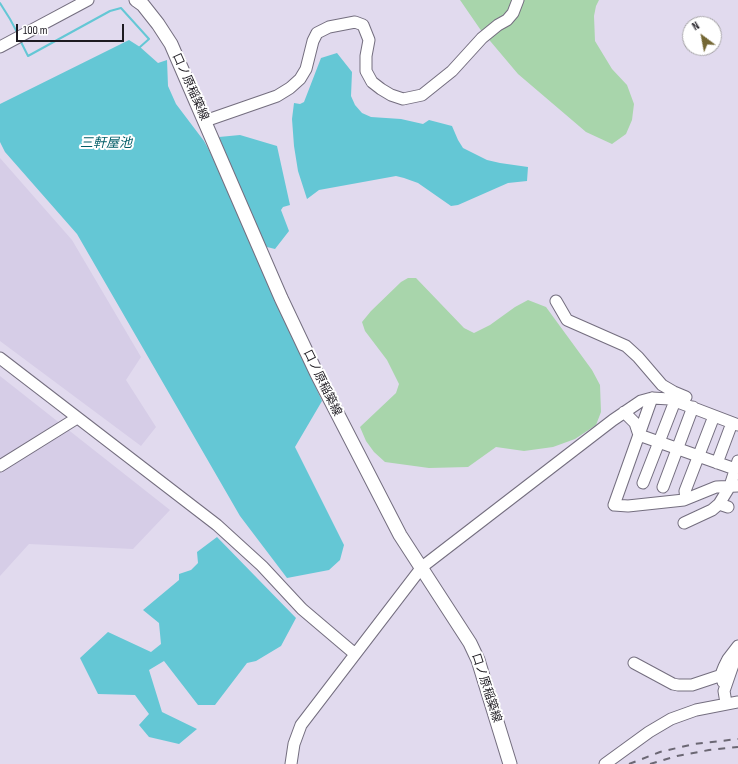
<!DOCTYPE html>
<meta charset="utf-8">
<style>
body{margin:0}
#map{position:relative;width:738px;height:764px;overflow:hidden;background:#e1daee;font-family:"Sofia Sans Condensed",sans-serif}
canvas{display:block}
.north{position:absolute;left:682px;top:16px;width:40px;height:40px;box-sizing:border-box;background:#fff;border:1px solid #a5a3a6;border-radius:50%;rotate:328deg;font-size:11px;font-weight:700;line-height:16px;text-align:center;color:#1d1a21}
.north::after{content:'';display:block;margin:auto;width:14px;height:18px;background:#746734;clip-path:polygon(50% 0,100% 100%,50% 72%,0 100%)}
.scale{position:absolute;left:16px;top:24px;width:108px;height:18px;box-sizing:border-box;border:2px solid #1d1a21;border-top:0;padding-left:5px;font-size:12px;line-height:14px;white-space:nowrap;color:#1d1a21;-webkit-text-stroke:3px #fff;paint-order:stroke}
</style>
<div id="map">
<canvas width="738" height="764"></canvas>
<div class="north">N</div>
<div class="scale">100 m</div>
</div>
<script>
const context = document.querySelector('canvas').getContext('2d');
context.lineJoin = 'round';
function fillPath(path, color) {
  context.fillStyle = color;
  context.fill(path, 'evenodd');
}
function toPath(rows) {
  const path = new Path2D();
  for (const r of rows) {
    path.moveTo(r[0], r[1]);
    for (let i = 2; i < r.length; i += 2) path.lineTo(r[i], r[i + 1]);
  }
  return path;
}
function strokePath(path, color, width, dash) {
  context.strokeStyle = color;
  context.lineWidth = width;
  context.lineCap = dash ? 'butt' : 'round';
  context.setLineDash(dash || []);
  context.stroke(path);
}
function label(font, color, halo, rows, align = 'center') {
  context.font = font + ' "Sofia Sans Condensed","Noto Sans JP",sans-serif';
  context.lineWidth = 4;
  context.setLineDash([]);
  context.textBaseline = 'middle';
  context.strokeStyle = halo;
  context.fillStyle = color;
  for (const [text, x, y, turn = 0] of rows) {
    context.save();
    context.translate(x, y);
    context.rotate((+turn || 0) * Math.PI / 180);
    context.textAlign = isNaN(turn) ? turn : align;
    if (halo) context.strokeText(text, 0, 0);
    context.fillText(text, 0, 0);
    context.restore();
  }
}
const built = toPath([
 [0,158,72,240,141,357,126,380,156,427,141,446,0,341],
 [0,376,170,510,133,549,29,544,0,576]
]);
const green = toPath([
 [460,0,599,0,596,6,594,16,595,41,612,69,627,85,634,104,632,120,626,134,612,144,586,132,518,74,480,29],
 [408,278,416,278,464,328,474,333,490,325,515,307,528,300,546,307,592,370,600,385,601,412,596,425,575,439,553,447,524,451,496,447,468,467,429,468,385,462,374,452,366,441,360,427,396,393,399,384,387,360,365,331,362,322,371,311,401,282]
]);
const water = toPath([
 [129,40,140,47,158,63,167,60,168,86,176,104,204,141,210,152,322,401,295,447,344,545,340,560,329,570,287,578,240,516,77,234,5,152,0,142,0,104],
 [337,53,352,72,351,96,355,105,362,113,371,117,401,119,423,124,429,120,452,126,458,140,463,148,487,160,500,163,528,167,527,181,508,183,458,205,451,206,418,183,404,178,396,176,319,190,307,199,298,171,294,146,292,119,294,103,300,104,304,102,321,58],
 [240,135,277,146,290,205,283,207,281,210,289,231,275,249,267,247,263,243,219,137],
 [217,537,296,618,281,646,256,661,247,663,215,705,198,705,164,661,149,670,162,712,197,729,179,744,149,737,139,725,149,714,135,695,98,694,80,658,108,632,151,652,161,644,159,623,143,610,179,580,179,574,191,570,198,563,197,552]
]);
const stream = toPath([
 [0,3,10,19,18,34],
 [20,40,28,56,110,11,121,8,149,39,140,47]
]);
const minor = toPath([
 [0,47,88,0],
 [205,121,277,96,290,88,300,79,306,69,313,41,317,33,329,27,355,22,363,25,369,40,366,56,366,71,372,82,381,89,391,95,403,99,422,95,452,71,482,38,498,25,507,20,513,13,518,0],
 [556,301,567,320,626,346,638,357,662,385,674,392,686,397],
 [0,358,217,525,262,566,302,609,355,654],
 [652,398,614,505,628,506,684,500,716,487,738,486],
 [624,412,635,423,639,435,735,469],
 [717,463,732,423],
 [0,466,77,418],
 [643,483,675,401],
 [663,487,693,407],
 [686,499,685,491,714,416],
 [719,504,728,507],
 [684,523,712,510,719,504,730,486,738,461],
 [634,663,673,684,678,685,692,685,722,675],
 [723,682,722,672,724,667,728,659,738,646],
 [726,703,724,691,734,662,738,656],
 [291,764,294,744,301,725,422,567,613,420,641,401,652,398,670,399,738,425],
 [605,764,649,732,671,719,696,710,738,702]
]);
const major = toPath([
 [136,0,143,5,158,24,171,44,281,298,317,374,400,535,470,643,478,660,510,764]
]);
const rail = toPath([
 [629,764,660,752,694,744,738,739],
 [650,764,677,756,709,750,738,747]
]);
const streetNames = [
 ["口ノ原稲築線",190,87,66],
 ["口ノ原稲築線",322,383,64],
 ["口ノ原稲築線",486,688,72]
];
const waterNames = [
 ["三軒屋池",106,144]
];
fillPath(built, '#d6cde7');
fillPath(green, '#a8d5ab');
fillPath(water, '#64c7d5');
strokePath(stream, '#64c7d5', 2);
strokePath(minor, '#746e7f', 13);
strokePath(major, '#746e7f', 15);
strokePath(minor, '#fff', 11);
strokePath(major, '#fff', 13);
strokePath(rail, '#6b6773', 2, [7, 7]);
label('12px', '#1d1a21', '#fff', streetNames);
label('italic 13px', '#015d67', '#fff', waterNames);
</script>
